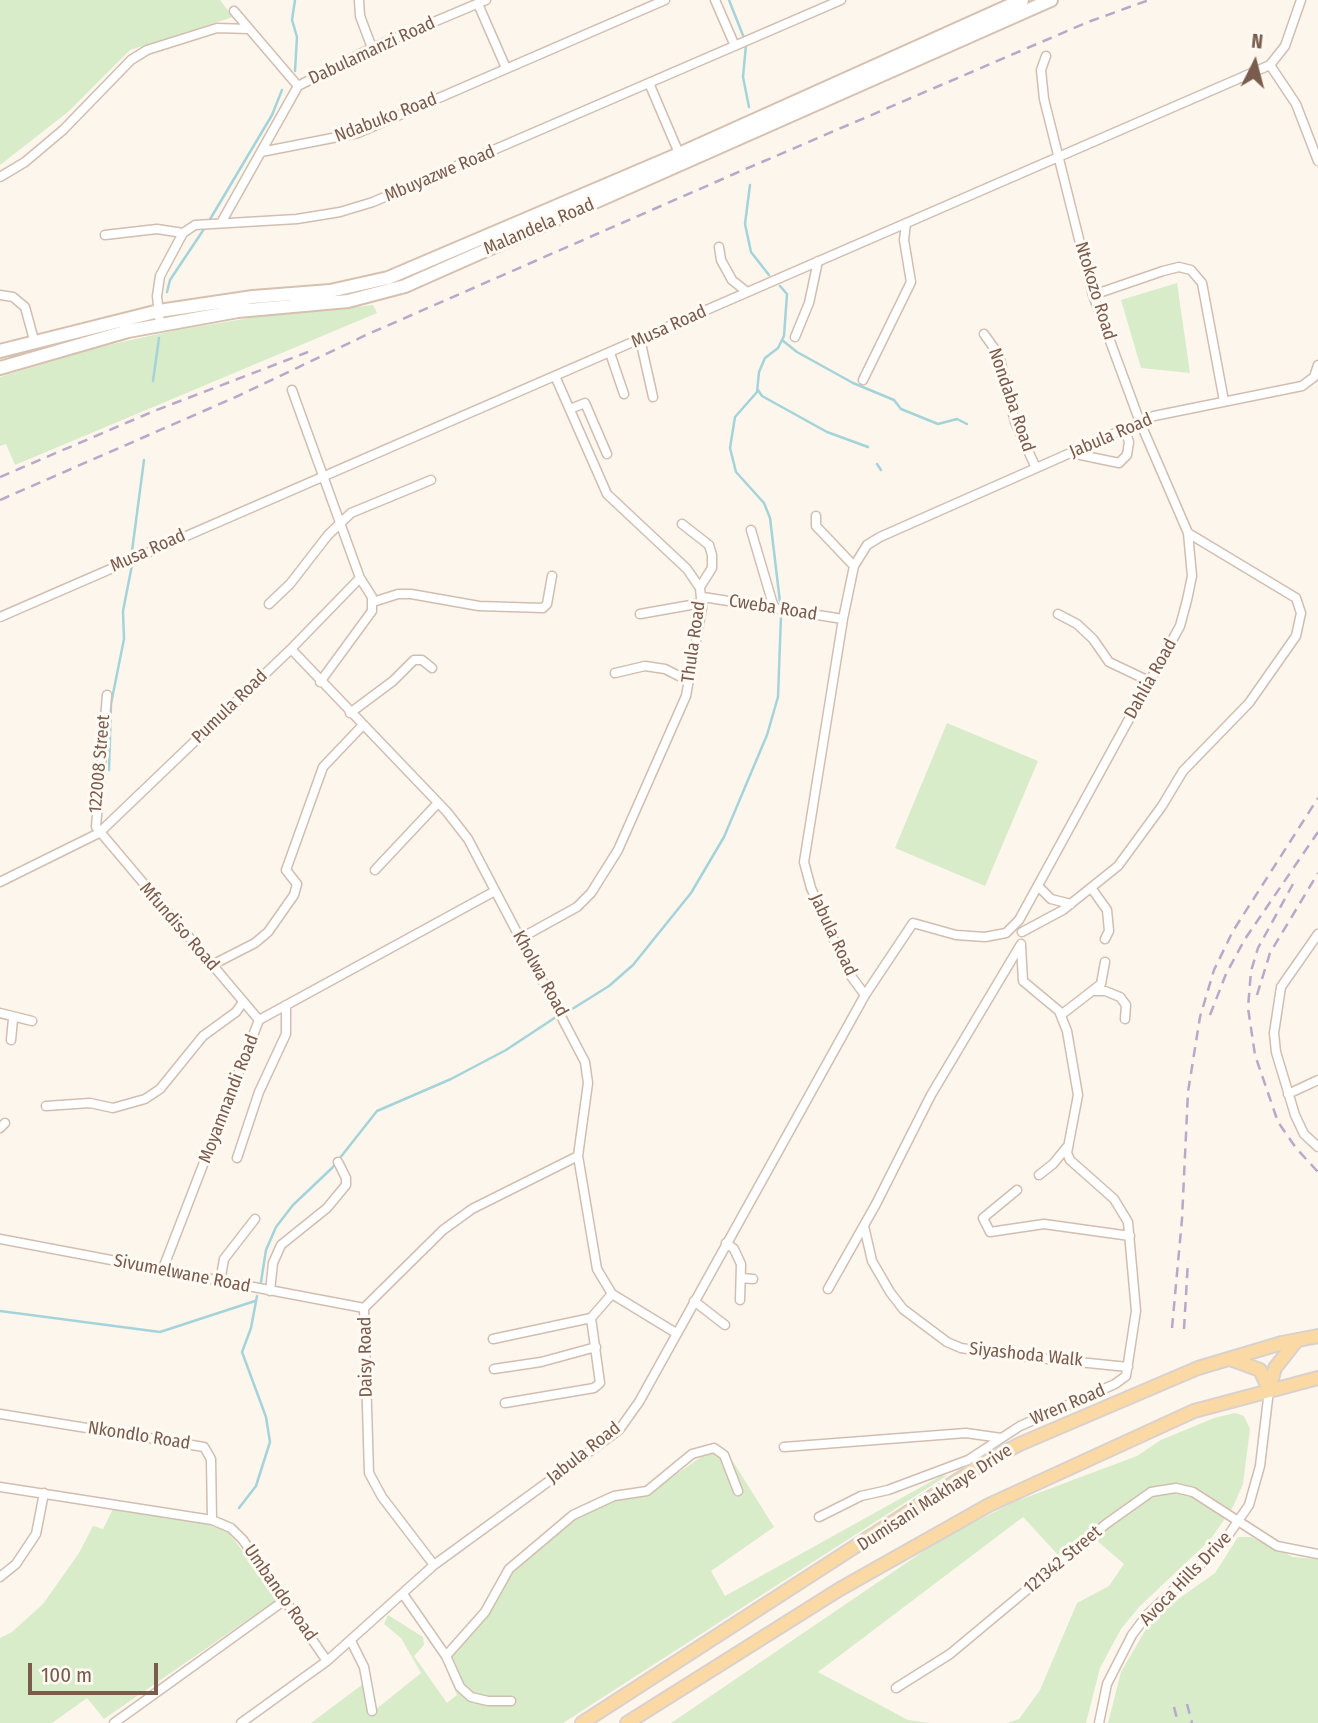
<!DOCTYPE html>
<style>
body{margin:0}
#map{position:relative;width:1318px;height:1723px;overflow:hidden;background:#fdf6ec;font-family:"Fira Sans Condensed",sans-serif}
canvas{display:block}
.north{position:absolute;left:1220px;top:28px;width:70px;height:70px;-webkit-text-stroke:5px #fffaf3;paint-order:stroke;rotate:6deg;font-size:19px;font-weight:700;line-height:28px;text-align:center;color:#7a5c4d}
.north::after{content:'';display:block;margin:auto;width:24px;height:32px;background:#7a5c4d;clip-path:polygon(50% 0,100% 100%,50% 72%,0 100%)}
.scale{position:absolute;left:28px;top:1663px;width:130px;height:32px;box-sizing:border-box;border:4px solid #7a5c4d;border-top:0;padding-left:9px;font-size:21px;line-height:24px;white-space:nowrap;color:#7a5c4d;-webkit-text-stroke:5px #fffaf3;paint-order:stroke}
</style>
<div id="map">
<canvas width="1318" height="1723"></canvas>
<div class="north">N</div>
<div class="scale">100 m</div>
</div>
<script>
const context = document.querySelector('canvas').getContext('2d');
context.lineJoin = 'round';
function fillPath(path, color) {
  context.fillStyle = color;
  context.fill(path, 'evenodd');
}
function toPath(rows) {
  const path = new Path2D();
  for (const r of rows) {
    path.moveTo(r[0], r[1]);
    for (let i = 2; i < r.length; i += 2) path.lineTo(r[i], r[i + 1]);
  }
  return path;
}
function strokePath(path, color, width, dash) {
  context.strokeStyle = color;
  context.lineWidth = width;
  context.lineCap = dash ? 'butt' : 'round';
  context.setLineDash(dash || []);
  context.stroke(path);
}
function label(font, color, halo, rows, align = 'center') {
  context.font = font + ' "Fira Sans Condensed",sans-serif';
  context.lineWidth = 6;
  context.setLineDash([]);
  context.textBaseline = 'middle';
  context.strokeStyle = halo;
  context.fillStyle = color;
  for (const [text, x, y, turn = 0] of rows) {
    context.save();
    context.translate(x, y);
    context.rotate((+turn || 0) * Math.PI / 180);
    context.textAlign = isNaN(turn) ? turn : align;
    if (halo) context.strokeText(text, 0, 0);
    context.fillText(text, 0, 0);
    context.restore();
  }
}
const green = toPath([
 [0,0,220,0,233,17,130,50,68,112,0,165],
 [1177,283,1190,373,1141,368,1121,300],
 [373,305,377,313,15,465,6,444,0,446,0,377,99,347,177,330,256,317],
 [947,723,1038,761,985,886,895,848],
 [1235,1413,1244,1416,1250,1429,1243,1484,1233,1507,1210,1540,1140,1606,1121,1629,1100,1668,1086,1723,1007,1723,1019,1719,1040,1690,1077,1603,1109,1586,1124,1564,1095,1539,1059,1556,1023,1517,818,1672,908,1720,931,1723,671,1723,940,1540,1014,1502,1137,1456,1161,1440,1214,1418],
 [713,1453,732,1460,774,1527,711,1571,725,1596,941,1476,948,1475,563,1723,311,1723,363,1684,370,1714,421,1673,401,1638,384,1624,388,1615,423,1637,424,1645,414,1656,447,1703,457,1695,448,1674,449,1659,487,1616,515,1568,574,1518,615,1500,645,1496,704,1455],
 [113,1509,208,1524,229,1533,275,1593,275,1601,104,1719,87,1698,52,1723,0,1723,0,1638,12,1632,43,1604,79,1553,93,1526,103,1529],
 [1238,1537,1251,1537,1293,1557,1318,1559,1318,1723,1108,1723,1121,1672,1146,1629,1160,1612,1215,1573]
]);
const stream = toPath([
 [295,0,292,20,297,37,295,71],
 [729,0,744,38],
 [746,45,743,77,749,107],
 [750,185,745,224,751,252,769,275],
 [209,221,272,115,282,90],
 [780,286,787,294,784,336,778,348,765,358,759,372,757,392,735,417,730,448,736,472,764,503,770,518,780,602],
 [167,292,170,280,206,226],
 [782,340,797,352,853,383,894,400,901,409,938,424,957,419,967,424],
 [153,381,159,338],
 [758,390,762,396,827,432,868,447],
 [877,464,881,470],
 [132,551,144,460],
 [109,770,111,704,124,639,123,611,132,565],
 [569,1011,609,986,633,965,691,893,724,837,767,735,778,697,781,616],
 [261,1282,266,1250,276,1227,293,1205,332,1168,377,1111,451,1079,506,1050,556,1017],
 [0,1311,160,1332,255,1301],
 [239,1508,256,1486,270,1442,266,1417,242,1352,251,1328,257,1296]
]);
const minor = toPath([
 [359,0,360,16,372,48],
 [715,0,735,46],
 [478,4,506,68],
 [234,11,298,86],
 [1270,65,1296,104,1318,161],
 [649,83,681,158],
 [261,152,358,133,665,0],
 [0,177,25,162,63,130,131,60,147,50,217,28,249,29],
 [221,223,298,86,372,48,486,0],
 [105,235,157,229,183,233],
 [719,247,721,260,732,280,747,292],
 [0,295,13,297,25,307,34,340],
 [1093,295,1163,271,1179,267,1191,270,1202,283,1224,401],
 [160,325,157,296,160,276,183,233,195,225,297,219,340,212,373,202,841,0],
 [984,334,999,355,1015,422,1036,468],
 [795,337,809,303,818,261],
 [640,339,653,397],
 [610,353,624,394],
 [863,380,911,282,904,240,906,223],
 [570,409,585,403,607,454],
 [1071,453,1119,463,1127,455,1129,442,1125,429],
 [816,516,816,526,854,566],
 [682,524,709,545,712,555,712,568,700,587],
 [751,530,774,608],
 [703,597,843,619],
 [373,602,398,594,411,594,479,606,543,608,547,604,552,576],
 [269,604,290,584,328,535,351,513,431,480],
 [640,614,702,603],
 [1058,614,1077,624,1093,639,1109,662,1149,681],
 [0,617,1270,65,1285,46,1301,0],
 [291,649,447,812,468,839,585,1062,588,1083,578,1156,597,1269,612,1294,676,1333],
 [615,673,645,666,665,669,689,681],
 [320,682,372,611,372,597,360,578],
 [107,695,96,827,259,1020],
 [350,713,393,681,414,660,422,660,432,668],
 [375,870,437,804],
 [0,882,99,833,291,649,360,578,292,390],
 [1038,886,1051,899,1071,904],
 [1092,889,1107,910,1109,931,1105,939],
 [1022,932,1063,910,1118,866,1162,806,1183,771,1249,703,1296,636,1301,613,1296,598,1188,533],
 [1318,934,1281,987,1274,1033,1276,1052,1295,1115,1304,1134,1318,1147],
 [521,938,577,907,591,893,618,850,686,696,702,608,700,588,687,569,607,494,555,376],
 [212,965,255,943,268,932,294,895,297,884,286,870,323,767,362,726],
 [1095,991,1105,991,1120,997,1126,1005,1125,1019],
 [865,995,913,923,956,935,985,937,1006,933,1019,920,1180,626,1187,600,1192,576,1188,533,1140,422,1093,295,1044,99,1041,70,1046,56],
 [0,1013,32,1021],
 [1061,1015,1101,984,1105,962],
 [11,1040,13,1019],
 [1288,1094,1318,1080],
 [46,1106,90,1103,113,1108,145,1099,160,1089,203,1036,236,1012,243,1002],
 [0,1128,5,1123],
 [237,1158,259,1092,286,1034,286,1005],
 [1039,1175,1053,1164,1067,1147],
 [1017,1190,983,1218,990,1232,1044,1224,1130,1236],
 [864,1226,872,1261,890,1292,903,1309,947,1342,961,1348,999,1354,1128,1367],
 [0,1239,364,1308],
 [726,1243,734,1249,741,1264,740,1300],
 [162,1271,259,1020,495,891],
 [742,1278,753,1279],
 [220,1282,224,1259,255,1219],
 [828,1289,876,1204,931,1095,1021,944],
 [270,1291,273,1263,281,1245,327,1208,346,1185,346,1178,338,1162],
 [694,1301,725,1325],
 [493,1339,591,1318,612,1294],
 [494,1369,541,1362,596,1347],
 [505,1403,594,1388,600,1383,591,1318],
 [0,1414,204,1447,211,1459,212,1520],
 [784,1447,966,1433,1001,1438],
 [0,1487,212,1520,231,1528,243,1540,327,1661],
 [819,1517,861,1496,888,1490,968,1460,1020,1426,1115,1384,1126,1376,1136,1311,1128,1222,1114,1199,1070,1160,1067,1153,1078,1095,1067,1031,1059,1011,1023,981,1021,946],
 [434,1565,382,1497,369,1473,364,1308,443,1230,472,1209,578,1156],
 [0,1577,16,1564,36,1534,44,1493],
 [403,1594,446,1656,460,1687,471,1697,488,1701,511,1701],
 [351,1641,364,1667,372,1711],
 [446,1656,485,1612,509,1569,573,1515,614,1496,647,1491,692,1454,714,1448,724,1455,738,1491],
 [896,1688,950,1654,1106,1524,1151,1492,1176,1488,1193,1492,1277,1546,1318,1554],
 [114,1723,285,1600],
 [241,1723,327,1661,434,1565,619,1430,639,1402,865,995,848,972,811,888,804,862,843,619,854,566,867,545,880,537,1154,416,1302,386,1314,377,1318,365],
 [1099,1723,1107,1684,1132,1635,1147,1615,1223,1543,1249,1505,1260,1466,1269,1390]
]);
const secondary = toPath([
 [0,351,159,311,253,297,330,291,388,278,679,154,1022,0],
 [0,368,128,331,238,311,348,301,405,286,1051,0]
]);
const primary = toPath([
 [1230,1359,1260,1370,1268,1387],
 [1269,1390,1275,1368,1297,1340],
 [582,1723,989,1460,1020,1444,1198,1368,1282,1343,1318,1336],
 [627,1723,840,1589,989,1505,1194,1411,1318,1378]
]);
const rail = toPath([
 [0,477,154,411,308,352],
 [0,500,238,396,366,335,734,174,1088,22,1149,0],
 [1293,884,1258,948,1251,971,1248,1008,1255,1055,1278,1122,1296,1148,1318,1172],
 [1257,995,1270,953,1318,873],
 [1210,1015,1226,974,1245,939,1318,832],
 [1172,1328,1182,1219,1188,1092,1200,1017,1214,970,1233,931,1318,798],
 [1184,1329,1188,1261],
 [1187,1704,1192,1723],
 [1174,1707,1178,1723]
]);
const streetNames = [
 ["Dabulamanzi Road",372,51,-25],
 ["Ndabuko Road",386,118,-21],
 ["Mbuyazwe Road",440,174,-23],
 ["Malandela Road",539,227,-23],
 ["Ntokozo Road",1095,291,73],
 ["Musa Road",669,327,-24],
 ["Nondaba Road",1011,400,71],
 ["Jabula Road",1111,436,-23],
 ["Musa Road",148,551,-24],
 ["Cweba Road",773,608,9],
 ["Thula Road",694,642,-82],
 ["Dahlia Road",1151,679,-61],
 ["Pumula Road",230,707,-44],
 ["122008 Street",100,764,-85],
 ["Mfundiso Road",179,927,49],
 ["Jabula Road",833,935,65],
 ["Kholwa Road",540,974,61],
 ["Moyamnandi Road",229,1099,-69],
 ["Sivumelwane Road",182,1274,11],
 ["Siyashoda Walk",1026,1355,6],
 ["Daisy Road",366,1357,-91],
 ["Wren Road",1068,1405,-23],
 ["Nkondlo Road",139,1436,9],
 ["Jabula Road",584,1453,-38],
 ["Dumisani Makhaye Drive",935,1498,-33],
 ["121342 Street",1063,1560,-40],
 ["Avoca Hills Drive",1186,1579,-46],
 ["Umbando Road",280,1593,55]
];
fillPath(green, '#d8ecc9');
strokePath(stream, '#a5d3da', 2.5);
strokePath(minor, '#d1beb0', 11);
strokePath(secondary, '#d6c0b0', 16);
strokePath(primary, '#dad1cd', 16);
strokePath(minor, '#fff', 8);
strokePath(secondary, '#fff', 12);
strokePath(primary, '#fbd9a5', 12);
strokePath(rail, '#b9a8c9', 2.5, [10, 7]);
label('18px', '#7a5c4d', '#fffaf3', streetNames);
</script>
